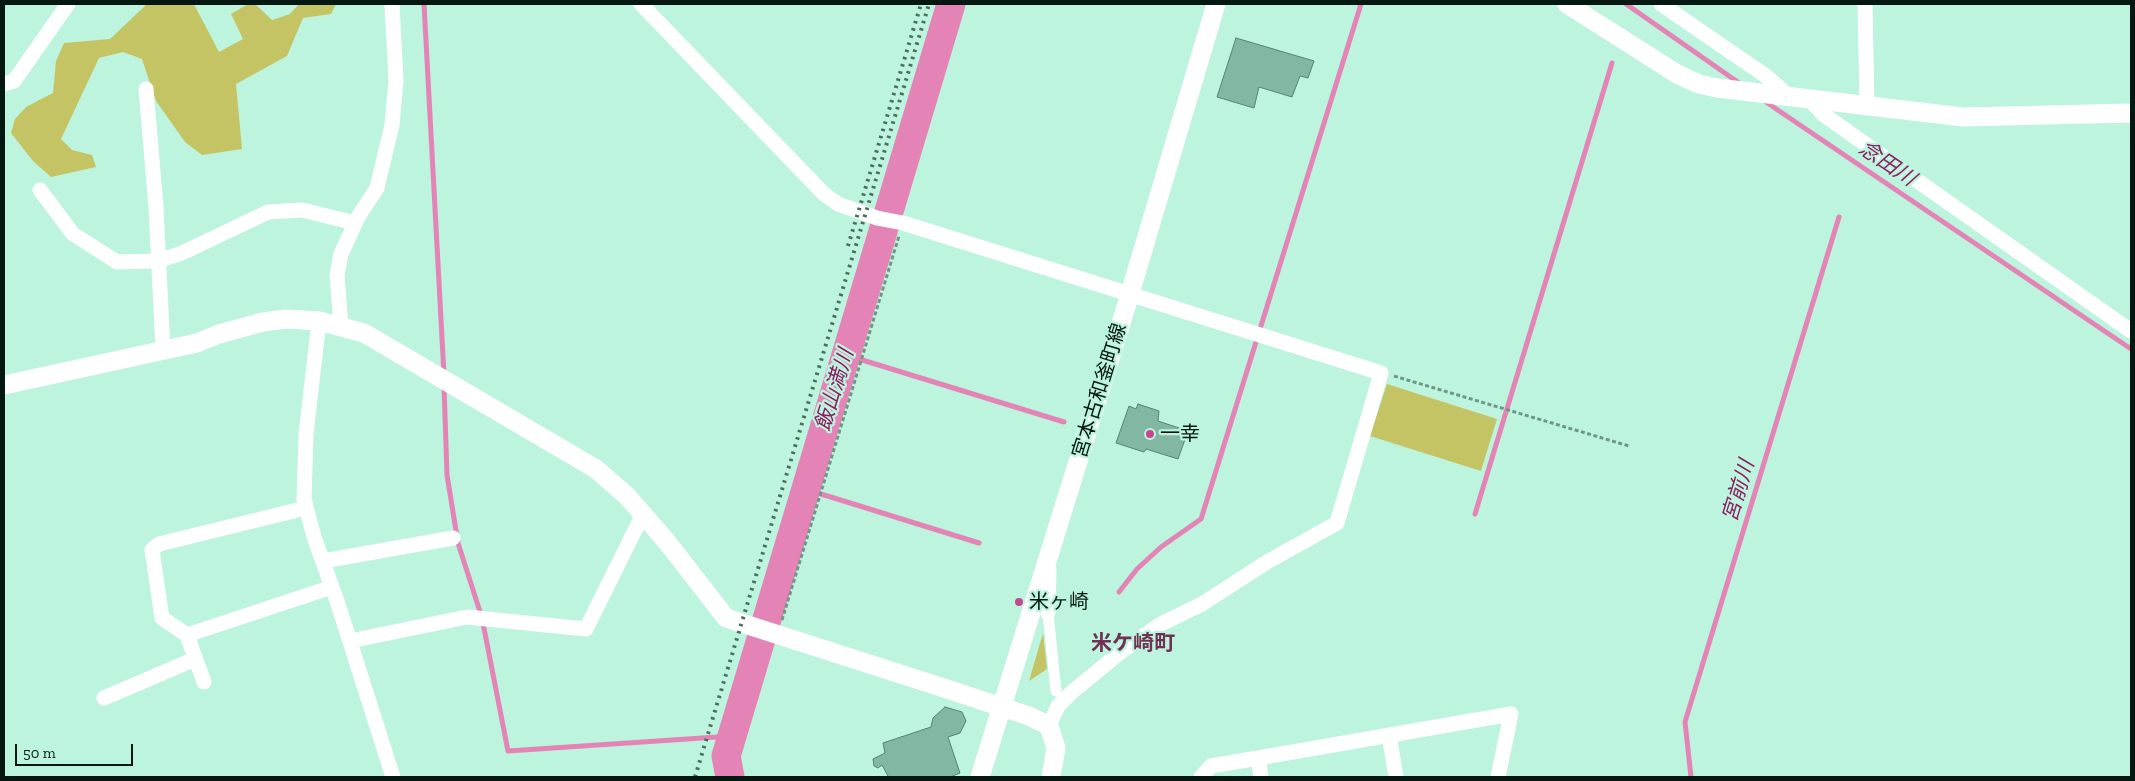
<!DOCTYPE html>
<meta charset="utf-8">
<style>
body{margin:0}
#map{position:relative;width:2135px;height:781px;overflow:hidden;background:#bdf4de;font-family:"Zilla Slab",serif}
canvas{display:block}
.frame{position:absolute;inset:0;border:5px solid #041811;pointer-events:none}
.scale{position:absolute;left:15px;top:744px;width:118px;height:22px;box-sizing:border-box;border:2px solid #041811;border-top:0;padding-left:6px;font-size:15px;line-height:18px;white-space:nowrap;color:#041811;-webkit-text-stroke:4px #bdf4de;paint-order:stroke}
</style>
<div id="map">
<canvas width="2135" height="781"></canvas>
<div class="frame"></div>
<div class="scale">50 m</div>
</div>
<script>
const context = document.querySelector('canvas').getContext('2d');
context.lineJoin = 'round';
function fillPath(path, color) {
  context.fillStyle = color;
  context.fill(path, 'evenodd');
}
function toPath(rows) {
  const path = new Path2D();
  for (const r of rows) {
    path.moveTo(r[0], r[1]);
    for (let i = 2; i < r.length; i += 2) path.lineTo(r[i], r[i + 1]);
  }
  return path;
}
function strokePath(path, color, width, dash) {
  context.strokeStyle = color;
  context.lineWidth = width;
  context.lineCap = dash ? 'butt' : 'round';
  context.setLineDash(dash || []);
  context.stroke(path);
}
function label(font, color, halo, rows, align = 'center') {
  context.font = font + ' "Zilla Slab","Noto Sans JP",serif';
  context.lineWidth = 4.5;
  context.setLineDash([]);
  context.textBaseline = 'middle';
  context.strokeStyle = halo;
  context.fillStyle = color;
  for (const [text, x, y, turn = 0] of rows) {
    context.save();
    context.translate(x, y);
    context.rotate((+turn || 0) * Math.PI / 180);
    context.textAlign = isNaN(turn) ? turn : align;
    if (halo) context.strokeText(text, 0, 0);
    context.fillText(text, 0, 0);
    context.restore();
  }
}
const green = toPath([
 [147,4,191,4,195,6,219,52,243,39,231,14,248,4,255,4,272,20,290,14,299,4,336,4,331,14,303,18,287,56,236,84,242,149,202,155,185,142,156,101,142,59,123,52,99,58,61,139,72,150,92,155,96,167,51,177,33,161,11,133,15,119,26,107,53,93,56,61,64,43,110,39],
 [1387,384,1497,419,1481,471,1370,436],
 [1043,633,1047,669,1029,681]
]);
const stream = toPath([
 [424,4,444,375],
 [1626,4,1742,85],
 [1763,100,2131,349],
 [846,355,1064,422],
 [444,386,447,475,458,543,482,618,508,751,732,736],
 [805,489,979,543],
 [1475,514,1612,63],
 [1119,592,1137,569,1161,547,1201,519,1361,4],
 [1691,777,1685,722,1839,217]
]);
const river = toPath([
 [730,777,726,756,951,4]
]);
const building = toPath([
 [1236,38,1314,61,1308,78,1300,76,1292,97,1259,87,1254,108,1217,97,1236,38],
 [1138,404,1159,411,1158,421,1188,431,1178,459,1146,449,1144,452,1116,443,1129,406,1136,409,1138,404],
 [945,707,962,712,966,721,960,733,948,737,960,773,950,777,886,777,888,776,882,765,878,768,874,766,873,759,885,753,883,743,931,727,933,718,945,707]
]);
const path = toPath([
 [1394,376,1629,446],
 [782,620,899,236]
]);
const pedestrian = toPath([
 [1048,613,1056,691]
]);
const minor = toPath([
 [641,4,824,194,838,204,877,218,903,223,1381,373,1337,523,1267,562,1202,604,1161,624,1122,651,1072,692,1058,706,1049,726],
 [1661,4,1766,76,1790,97],
 [1865,4,1867,106],
 [4,84,14,81,68,4],
 [146,89,156,207,163,351],
 [1809,99,1824,115,2131,331],
 [40,190,73,234,117,262,158,261,182,253,268,212,302,210,355,223],
 [319,321,306,434,304,499,314,537,337,601,393,777],
 [341,326,337,275,341,254,358,217,377,188,392,125,396,81,392,4],
 [306,508,159,544,152,550,162,618,187,635,332,587],
 [323,561,453,538],
 [1048,613,1049,570],
 [187,635,204,682],
 [350,641,467,617,586,629,643,514],
 [104,698,195,659],
 [1389,735,1396,777],
 [1201,777,1211,766,1258,758],
 [1261,777,1258,758,1511,714,1498,777]
]);
const tertiary = toPath([
 [1567,4,1677,74,1699,84,1717,88,1963,117,2131,113],
 [4,385,197,343,219,334,263,322,286,319,319,321,364,333,596,469,627,496,667,542,726,618,947,689,1029,716,1049,726,1056,748,1051,777],
 [980,777,1126,307,1216,4]
]);
const rail = toPath([
 [848,246,921,4],
 [695,777,929,4]
]);
const markers = [
 [1150,434,5,"#c64690"],
 [1019,602,5,"#c64690"]
];
const streetNames = [
 ["宮本古和釜町線",1100,391,-73]
];
const poiNames = [
 ["一幸",1160,434],
 ["米ヶ崎",1029,602]
];
const waterNames = [
 ["念田川",1887,164,34],
 ["飯山満川",835,390,-73],
 ["宮前川",1739,491,-73]
];
const neighbourhoodNames = [
 ["米ケ崎町",1133,644]
];
fillPath(green, '#c5c465');
strokePath(stream, '#e484b6', 5);
strokePath(river, '#e484b6', 29);
fillPath(building, '#82b8a3');
strokePath(building, '#518572', 1);
strokePath(path, '#6f9787', 3, [4, 2.5]);
strokePath(pedestrian, '#fff', 11);
strokePath(minor, '#fff', 15);
strokePath(tertiary, '#fff', 19);
strokePath(rail, '#4c6e61', 4, [2.5, 5]);
for (const [x, y, r, color] of markers) {
  const dot = new Path2D();
  dot.arc(x, y, r, 0, 2 * Math.PI);
  context.fillStyle = color;
  context.fill(dot);
  strokePath(dot, '#bdf4de', 2);
}
label('20px', '#041811', '#bdf4de', streetNames);
label('20px', '#041811', '#bdf4de', poiNames, 'left');
label('italic 21px', '#8d1d62', '#bdf4de', waterNames);
label('bold 21px', '#703154', '#bdf4de', neighbourhoodNames);
</script>
